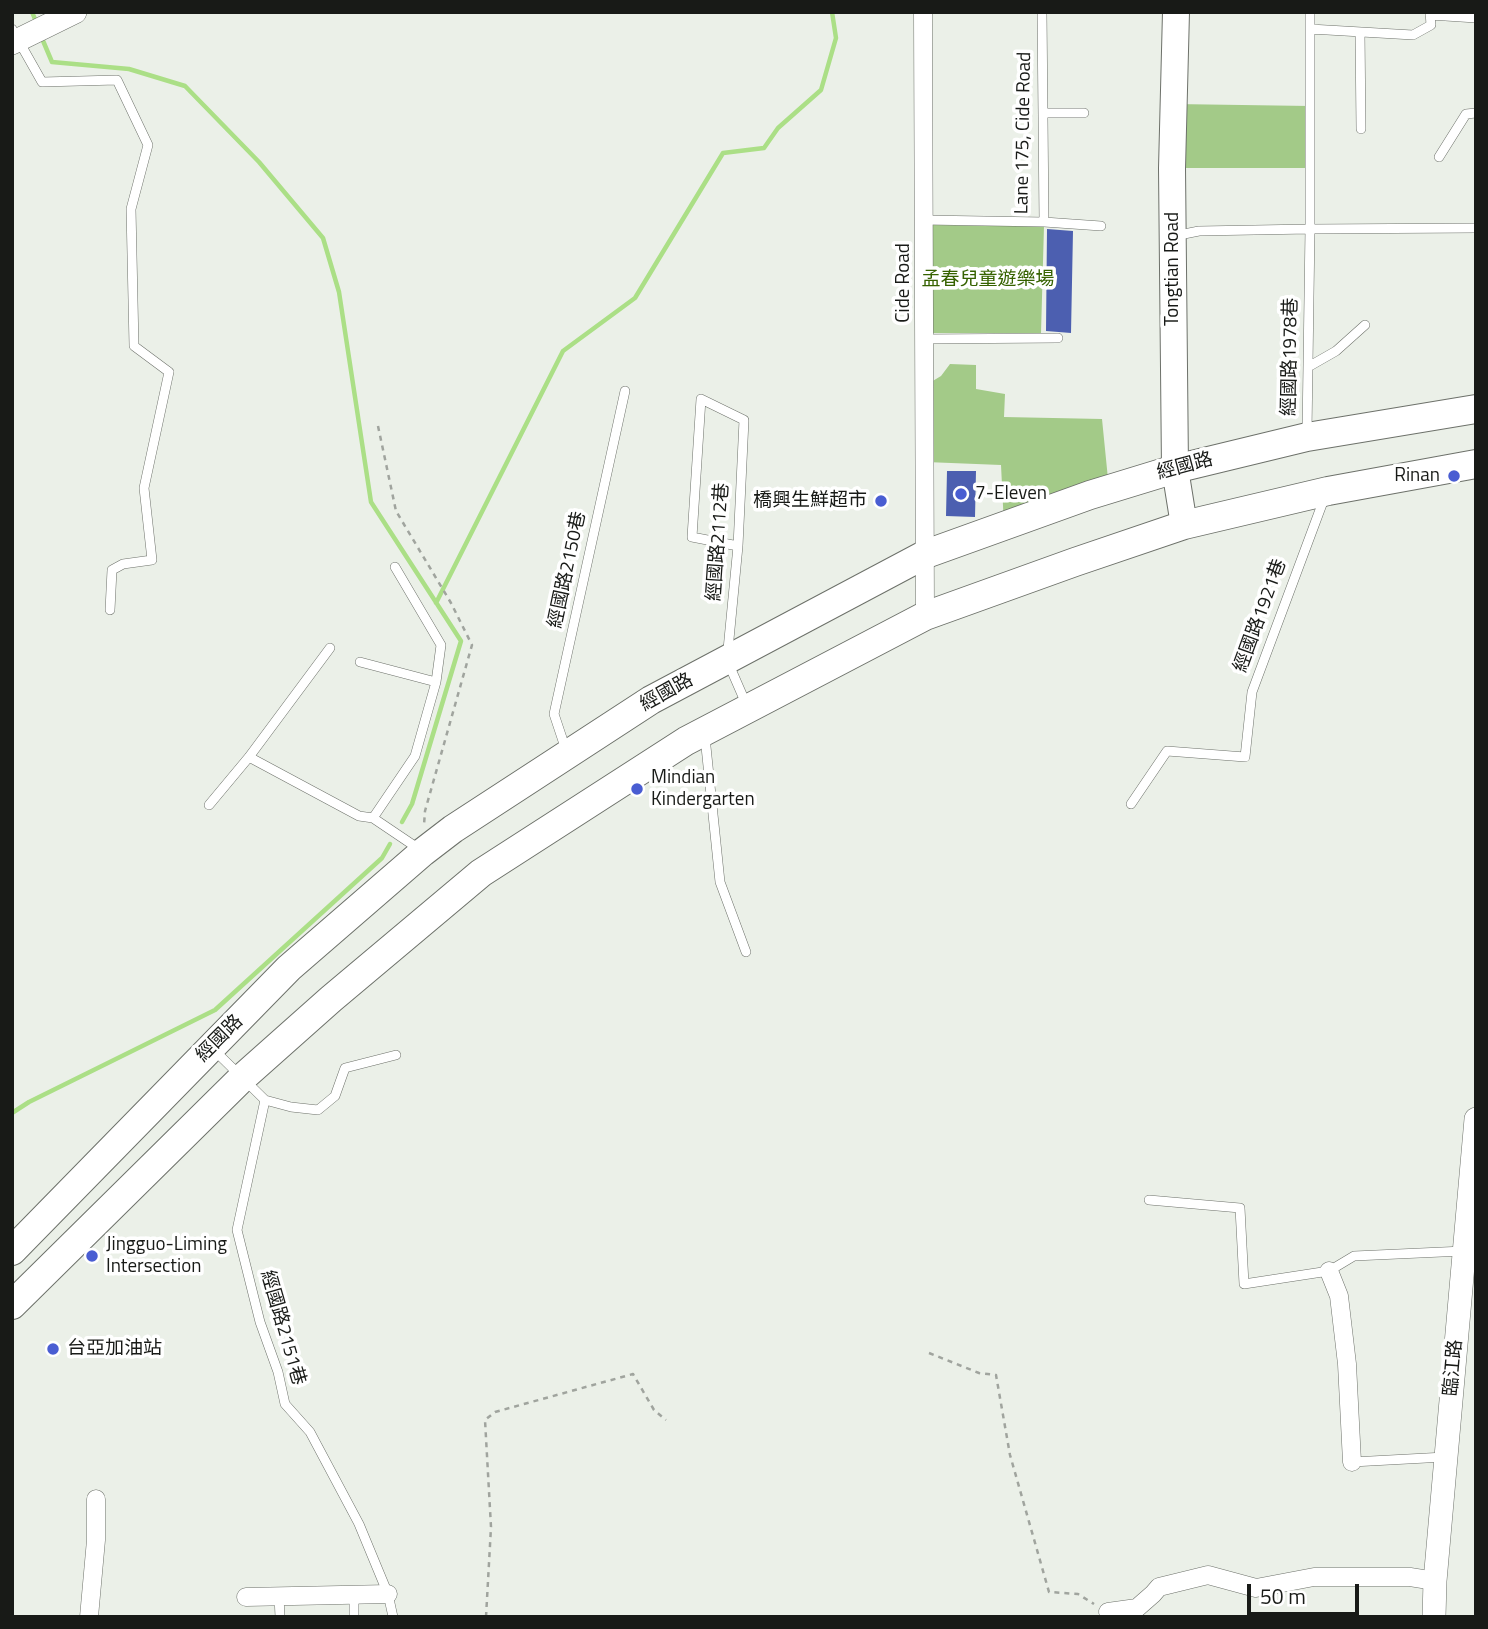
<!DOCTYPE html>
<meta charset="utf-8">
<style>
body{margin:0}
#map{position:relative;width:1488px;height:1629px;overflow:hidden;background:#ebf0e8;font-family:"Titillium Web",sans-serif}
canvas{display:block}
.frame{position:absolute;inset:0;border:14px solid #181a17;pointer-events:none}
.scale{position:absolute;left:1247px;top:1584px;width:112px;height:32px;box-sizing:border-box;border:4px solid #181a17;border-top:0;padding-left:9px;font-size:21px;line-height:24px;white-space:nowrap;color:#181a17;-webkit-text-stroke:5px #fff;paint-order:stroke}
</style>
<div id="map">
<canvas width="1488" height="1629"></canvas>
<div class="frame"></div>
<div class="scale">50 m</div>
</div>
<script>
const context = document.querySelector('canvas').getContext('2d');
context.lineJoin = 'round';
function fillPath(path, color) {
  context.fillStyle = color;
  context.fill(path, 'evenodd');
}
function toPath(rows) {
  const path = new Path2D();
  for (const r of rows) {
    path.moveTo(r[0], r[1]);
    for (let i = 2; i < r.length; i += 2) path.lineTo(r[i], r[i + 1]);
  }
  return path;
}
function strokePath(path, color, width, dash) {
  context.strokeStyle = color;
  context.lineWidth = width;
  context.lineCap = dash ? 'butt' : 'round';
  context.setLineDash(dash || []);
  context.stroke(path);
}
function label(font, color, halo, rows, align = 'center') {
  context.font = font + ' "Titillium Web","Noto Sans TC",sans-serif';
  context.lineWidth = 7;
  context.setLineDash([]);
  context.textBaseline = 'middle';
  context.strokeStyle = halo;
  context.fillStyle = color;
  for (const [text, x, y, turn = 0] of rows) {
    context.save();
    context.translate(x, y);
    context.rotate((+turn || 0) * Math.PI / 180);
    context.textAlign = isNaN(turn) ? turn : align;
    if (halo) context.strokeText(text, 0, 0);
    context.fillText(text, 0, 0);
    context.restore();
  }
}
const green = toPath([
 [1174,104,1310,106,1310,168,1172,168],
 [932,225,1044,226,1041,333,933,333],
 [950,364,976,365,976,389,1005,394,1004,417,1102,419,1109,489,1004,526,1001,465,926,462,926,385,941,376]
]);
const stream = toPath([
 [32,12,37,24],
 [41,36,52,62,129,69,185,86,259,162,323,238,339,292,371,502,461,641,412,804,402,822],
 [436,603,563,351,635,298,723,153,764,148,778,128,821,90,836,38,832,12],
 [12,1113,29,1102,215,1010,382,858,390,844]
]);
const building = toPath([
 [1047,229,1073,231,1071,333,1046,331],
 [947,471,976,471,975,517,946,516]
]);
const path = toPath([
 [378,426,396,511,451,603,472,645,425,811,424,825],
 [929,1353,979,1373,996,1375,1010,1455,1049,1592,1078,1594,1094,1604],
 [486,1617,491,1527,485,1420,495,1412,633,1374,654,1410,666,1420]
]);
const service = toPath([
 [1310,12,1310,229,1476,228],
 [1430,15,1476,18],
 [12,29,42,82,117,80,148,145,131,209,134,346,169,372,144,488,152,560,123,564,112,570,110,610],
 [1310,29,1413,35,1431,25,1430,12],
 [1360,32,1361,129],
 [1043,113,1084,113],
 [1439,157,1466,114,1476,113],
 [925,220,1044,222,1042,12],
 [1044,222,1101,226],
 [1174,236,1199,231,1310,229,1307,432],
 [925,339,1058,338],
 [1308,367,1336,351,1365,325],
 [738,546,692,537,701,399,744,420,738,546,727,660,747,706],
 [360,662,436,682],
 [705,737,720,882,746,952],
 [566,750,554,714,625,391],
 [249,757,359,816,373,818,419,849],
 [1131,804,1167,751,1245,757,1252,692,1324,499],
 [209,805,249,757,330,648],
 [373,818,415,756,436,682,441,645,395,567],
 [213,1049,265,1100,237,1230,260,1322,278,1372,285,1404,310,1432,359,1524,388,1594,393,1617],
 [265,1100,291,1107,318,1110,335,1096,345,1068,396,1055],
 [1149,1200,1240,1208,1244,1284,1329,1271,1354,1256,1464,1251],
 [1352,1462,1445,1457],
 [279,1596,280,1617],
 [354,1596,354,1617]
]);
const minor = toPath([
 [923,12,925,616],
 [1329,1271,1339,1296,1347,1364,1352,1462],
 [246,1597,388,1594],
 [1108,1612,1137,1608,1153,1594,1159,1587,1208,1575,1256,1588,1314,1577,1410,1577,1435,1581],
 [89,1617,96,1540,96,1499]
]);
const tertiary = toPath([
 [12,43,75,12],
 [1434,1617,1435,1581,1476,1119]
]);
const secondary = toPath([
 [1176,12,1172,168,1175,469,1184,525]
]);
const primary = toPath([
 [12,1251,289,968,423,852,453,829,651,700,926,554,1090,495,1175,469,1307,437,1476,409],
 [12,1305,241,1079,331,999,481,873,686,741,925,616,1075,562,1184,525,1328,491,1476,464]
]);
const markers = [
 [1454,476,7,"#495dd2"],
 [961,494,7,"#495dd2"],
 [881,501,7,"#495dd2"],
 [637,789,7,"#495dd2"],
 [92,1256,7,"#495dd2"],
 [53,1349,7,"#495dd2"]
];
const streetNames = [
 ["Lane 175, Cide Road",1024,133,-89],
 ["Tongtian Road",1173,269,-90],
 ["Cide Road",904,283,-90],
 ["經國路1978巷",1291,357,-89],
 ["經國路",1185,467,-15],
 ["經國路2112巷",719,542,-86],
 ["經國路2150巷",568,570,-78],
 ["經國路1921巷",1261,616,-70],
 ["經國路",667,693,-29],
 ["經國路",220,1039,-45],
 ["經國路2151巷",282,1328,74],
 ["臨江路",1454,1368,-85]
];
const parkNames = [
 ["孟春兒童遊樂場",988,280]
];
const poiNames = [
 ["Rinan",1440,476,"right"],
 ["7-Eleven",975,494],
 ["橋興生鮮超市",867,501,"right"],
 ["Mindian",651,778],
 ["Kindergarten",651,800],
 ["Jingguo-Liming",106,1245],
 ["Intersection",106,1267],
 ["台亞加油站",67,1349]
];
fillPath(green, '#a3ca88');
strokePath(stream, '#abdf86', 4.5);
fillPath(building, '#4c5fb0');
strokePath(service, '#6d716a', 10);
strokePath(minor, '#6d716a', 19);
strokePath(tertiary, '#6d716a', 24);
strokePath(secondary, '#6d716a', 28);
strokePath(primary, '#6d716a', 30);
strokePath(path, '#a0a49e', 2.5, [5, 5]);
strokePath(service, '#fff', 9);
strokePath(minor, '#fff', 18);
strokePath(tertiary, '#fff', 23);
strokePath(secondary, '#fff', 26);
strokePath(primary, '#fff', 28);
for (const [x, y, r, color] of markers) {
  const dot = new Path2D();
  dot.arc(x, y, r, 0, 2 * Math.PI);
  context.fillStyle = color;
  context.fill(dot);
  strokePath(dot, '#fff', 2.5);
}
label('19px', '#181a17', '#fff', streetNames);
label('19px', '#366200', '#fff', parkNames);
label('19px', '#181a17', '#fff', poiNames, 'left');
</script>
